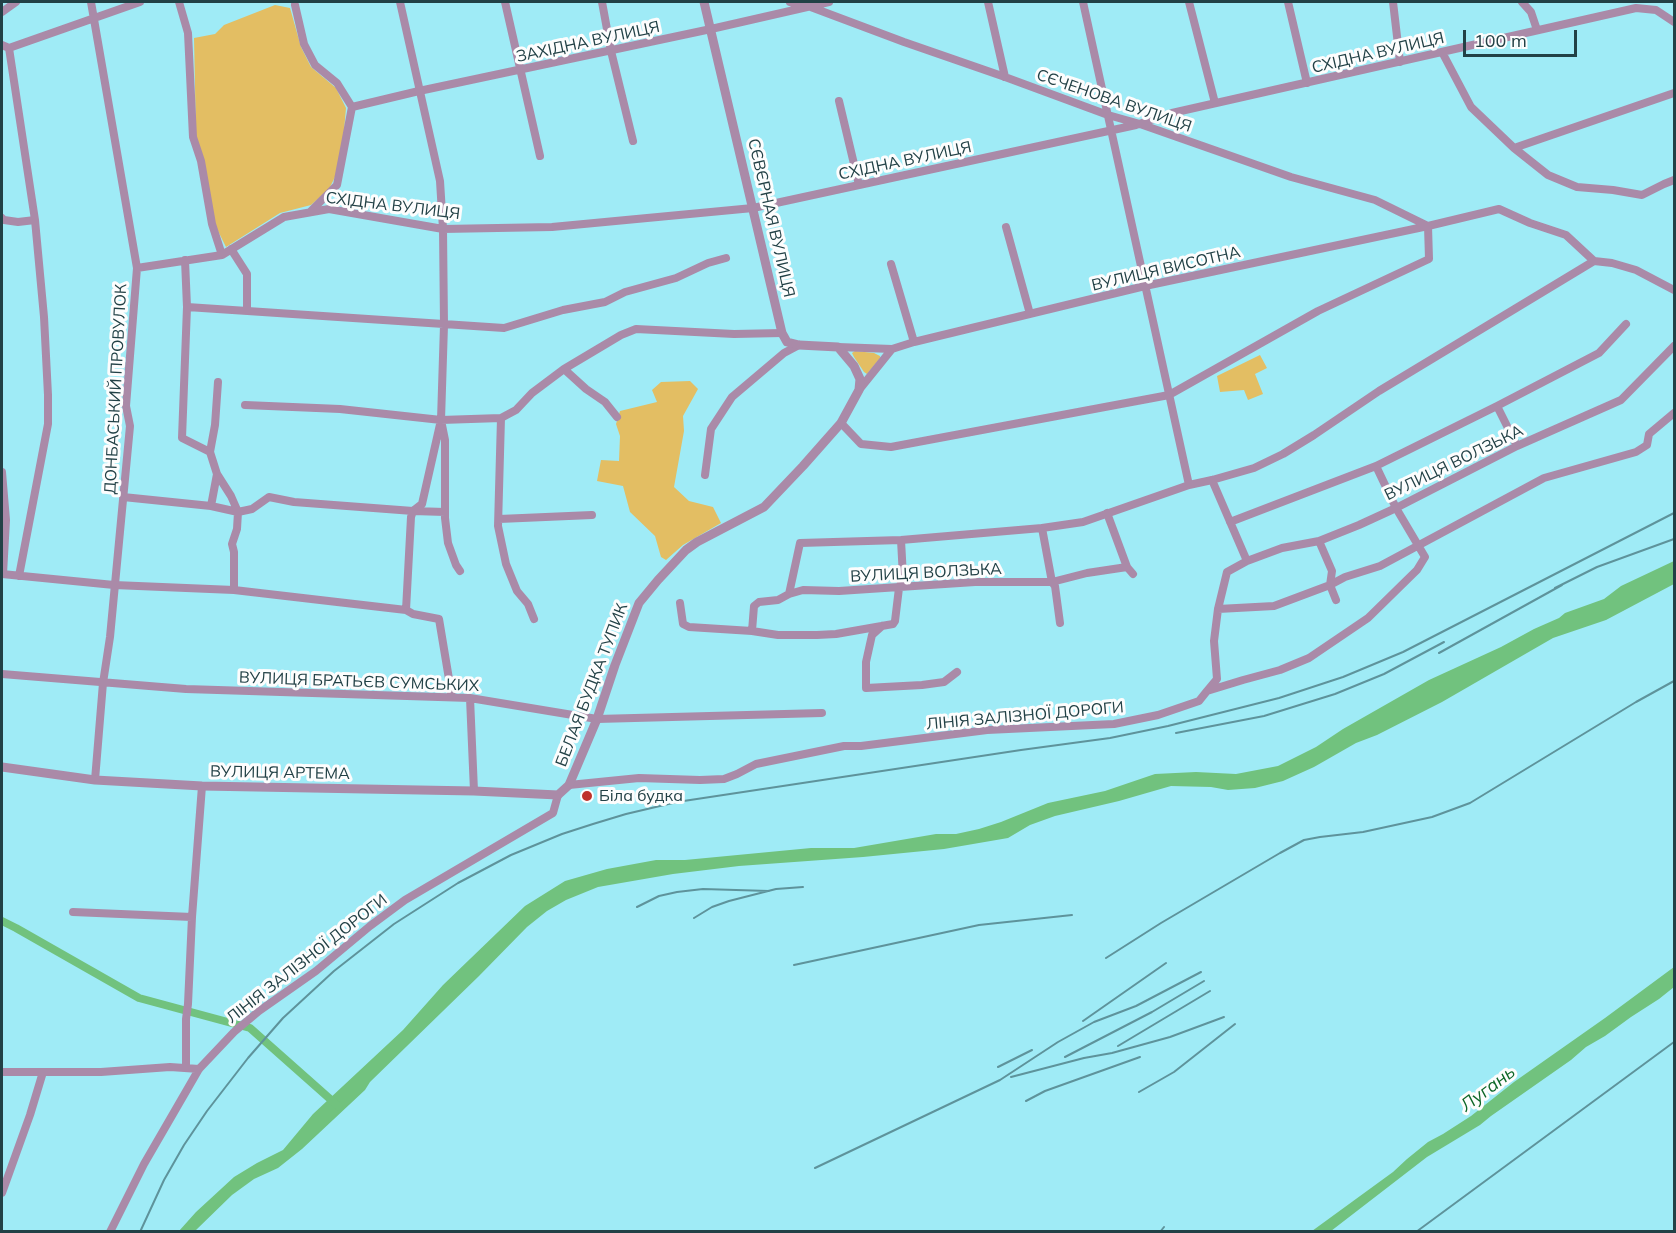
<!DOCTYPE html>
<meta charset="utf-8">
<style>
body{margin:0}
#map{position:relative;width:1676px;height:1233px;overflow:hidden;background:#9febf6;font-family:Mulish,sans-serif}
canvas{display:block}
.frame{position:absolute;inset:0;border:3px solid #224146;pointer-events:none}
.scale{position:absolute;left:1463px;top:30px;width:114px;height:27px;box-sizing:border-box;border:3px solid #224146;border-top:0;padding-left:8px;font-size:18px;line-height:21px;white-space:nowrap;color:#224146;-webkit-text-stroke:4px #fdfdfd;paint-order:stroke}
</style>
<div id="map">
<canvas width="1676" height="1233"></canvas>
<div class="frame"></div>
<div class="scale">100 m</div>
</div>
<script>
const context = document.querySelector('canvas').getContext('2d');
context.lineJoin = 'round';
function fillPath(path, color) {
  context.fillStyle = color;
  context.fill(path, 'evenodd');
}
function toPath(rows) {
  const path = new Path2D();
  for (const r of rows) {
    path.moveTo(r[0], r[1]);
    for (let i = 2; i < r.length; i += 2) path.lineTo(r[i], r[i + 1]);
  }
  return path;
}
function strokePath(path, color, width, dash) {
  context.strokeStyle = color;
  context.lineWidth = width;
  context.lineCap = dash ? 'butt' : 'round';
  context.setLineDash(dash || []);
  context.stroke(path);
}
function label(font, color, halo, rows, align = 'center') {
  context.font = font + ' Mulish,sans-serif';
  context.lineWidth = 6;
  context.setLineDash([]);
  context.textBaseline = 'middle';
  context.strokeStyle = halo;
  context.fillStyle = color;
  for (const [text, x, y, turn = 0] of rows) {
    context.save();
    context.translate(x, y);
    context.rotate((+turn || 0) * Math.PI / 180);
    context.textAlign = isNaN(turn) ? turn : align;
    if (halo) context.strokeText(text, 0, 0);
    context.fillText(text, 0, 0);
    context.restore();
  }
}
const green = toPath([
 [275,5,290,8,301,47,311,67,336,88,346,108,341,165,329,189,311,205,280,213,226,247,215,225,196,136,194,38,215,34,224,25],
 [855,351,874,353,880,356,880,358,867,374,864,372,854,357,852,353],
 [1260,355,1267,368,1255,374,1263,394,1248,400,1244,390,1220,392,1217,376],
 [690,381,698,389,683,416,684,431,674,487,689,501,713,507,721,523,683,545,666,560,661,557,655,536,630,512,623,486,597,481,601,460,619,461,620,436,616,424,620,411,657,402,652,390,661,382]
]);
const water = toPath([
 [1674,561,1674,584,1606,620,1553,638,1442,702,1377,735,1356,743,1314,767,1283,781,1255,788,1228,790,1211,787,1171,786,1119,801,1055,816,1030,825,1008,838,944,849,863,857,739,866,673,874,598,887,566,900,547,911,527,927,479,976,370,1082,365,1090,302,1149,278,1168,254,1179,232,1195,195,1231,179,1231,196,1212,234,1177,257,1163,283,1150,313,1114,403,1030,443,985,525,906,565,881,607,869,656,860,685,860,811,848,854,848,936,834,956,834,979,829,1001,822,1048,803,1105,791,1155,774,1196,772,1236,774,1278,766,1316,747,1343,729,1429,680,1501,647,1534,629,1559,618,1565,613,1604,599,1621,586],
 [1674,967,1674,987,1659,999,1631,1017,1605,1036,1586,1047,1571,1060,1491,1116,1480,1125,1427,1157,1331,1231,1312,1231,1393,1172,1407,1159,1428,1142,1443,1134,1471,1116,1514,1082,1605,1018]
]);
const canal = toPath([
 [2,921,16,928,139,998,250,1028,338,1106]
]);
const minor = toPath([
 [91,2,137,268,126,406,130,426,110,637,103,683,95,780],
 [179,2,188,33,193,137,201,161,212,224,222,255],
 [400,2,440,181,443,229,444,325,441,420,422,504,413,511,411,517,406,610],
 [505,2,540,156],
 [602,2,611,51,633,141],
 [790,2,808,6,904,42,1005,77,1108,115,1140,124,1291,177,1375,200,1428,226,1429,259,1318,311,1169,395,891,447,861,444,841,423],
 [988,2,1005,77],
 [1083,2,1189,485],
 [1189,2,1215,103],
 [1288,2,1307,83],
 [1393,2,1400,62],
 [1522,2,1531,12,1537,30],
 [295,5,304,44,315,65,337,83,352,107,337,185,310,212],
 [2,12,16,2],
 [2,45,9,48,140,2],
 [9,48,35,220,44,317,48,395,48,424,19,576],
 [1442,52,1471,107,1514,148,1548,175,1577,187,1613,190,1642,195,1664,184,1674,180],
 [839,101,859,185],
 [352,107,419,91,711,29,829,2],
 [1514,148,1674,93],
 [2,218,4,220,18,222,35,220],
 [1006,227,1030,314],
 [231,249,247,274,247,311],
 [185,260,187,307,182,438,210,452,217,474,211,506],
 [891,264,914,342],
 [137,268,222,255,284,217,329,209,443,229,552,227,753,208,1136,125,1172,113,1636,8,1656,10,1674,22],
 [187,307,504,328,563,310,605,302,625,292,676,278,708,263,726,258],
 [838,347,892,349],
 [564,369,586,389,605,402,617,417],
 [859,390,892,349,914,342,1145,286,1428,226,1499,209,1530,223,1566,235,1594,261],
 [245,405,340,409,441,420,501,418,516,410,532,393,564,369,621,335,636,329,734,334,782,333],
 [1497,406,1517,446],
 [501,418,498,526,506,564,517,591,528,604,534,619],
 [442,425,445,440,445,518,448,543,456,565,460,571],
 [210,452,215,425,218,382],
 [2,472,6,520,3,574],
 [217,474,231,496,238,512,237,529,232,544,234,552,234,590],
 [705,475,711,429,732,397,784,353,799,345],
 [1212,480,1247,561],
 [123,497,211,506,238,512,252,509,269,497,294,502,413,511,445,512],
 [1107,513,1127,567,1133,574],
 [499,519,592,515],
 [1230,522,1376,466,1497,406,1599,353,1626,324],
 [1042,528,1052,582,1055,586,1060,623],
 [1319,541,1332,571,1330,585,1336,600],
 [2,574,114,585,234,590,406,610,413,614,439,619,452,697],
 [789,594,800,543,901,540,1042,528,1083,522,1189,485,1212,480,1254,468,1283,454,1314,435,1379,391,1594,261,1612,263,1636,270,1674,290],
 [680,603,683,624,689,627,752,631,778,635,817,635,836,634,893,624,895,621,899,588,903,577,901,540],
 [1218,609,1274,606,1330,585,1345,577,1380,566,1544,478,1636,452,1647,445,1649,434,1674,413],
 [882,626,872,635,866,662,866,688,922,685,944,682,957,672],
 [752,631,754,606,759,602,778,600,789,594,803,590,839,591,975,582,1052,582,1087,573,1127,567],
 [2,674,186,689,470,698,597,719,822,713],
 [1207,691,1217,679,1214,641,1218,609,1227,572,1247,561,1282,548,1319,541,1359,525,1396,508,1517,446,1621,400,1674,346],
 [470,698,474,791],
 [569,785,639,778,700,780,724,779,737,774,756,764,844,746,861,746,987,730,1114,724,1158,715,1199,701,1207,691,1243,680,1280,670,1309,658,1368,618,1417,570,1425,557,1396,508,1376,466],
 [73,912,192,917],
 [186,1067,186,1019,188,1004,192,917,202,786],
 [2,1072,101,1072,170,1067,199,1069],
 [2,1193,30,1115,43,1072],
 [110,1232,144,1164,199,1069,234,1032,259,1011,316,971,370,926,405,900,553,813,558,795]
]);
const tertiary = toPath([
 [2,767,95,780,202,786,474,791,558,795,569,785,597,719,615,665,639,603,658,580,686,550,697,542,764,507,803,466,841,423,859,390,860,379,854,366,838,347,799,345,787,342,782,333,704,2]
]);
const rail = toPath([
 [1555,588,1597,567,1674,539],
 [1439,653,1562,585],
 [1176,733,1264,716,1335,694,1384,674,1444,642],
 [637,907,659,896,677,892,703,889,769,891],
 [694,918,712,907,729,901,776,889,803,887],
 [1106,958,1161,923,1280,853,1304,840,1320,837,1363,832,1432,817,1470,803,1636,702,1674,681],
 [794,965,979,925,1072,915],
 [1083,1021,1166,963],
 [1118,1046,1210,991],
 [1065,1057,1152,1012,1204,981],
 [998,1067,1032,1050],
 [1011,1077,1084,1058,1112,1053,1170,1037,1224,1017],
 [1139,1092,1174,1072,1235,1024],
 [1026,1101,1045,1091,1140,1057],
 [815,1168,1000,1080,1058,1042,1094,1022,1136,1006,1201,972],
 [140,1232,164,1180,184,1145,207,1111,248,1058,283,1018,334,971,394,924,458,883,511,855,562,834,593,824,626,814,677,802,1021,750,1110,738,1168,726,1279,698,1343,677,1403,652,1674,513],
 [1160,1232,1164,1227],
 [1416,1232,1674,1042]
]);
const markers = [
 [587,796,6,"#bf312a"]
];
const streetNames = [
 ["ЗАХІДНА ВУЛИЦЯ",588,42,-12],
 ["СХІДНА ВУЛИЦЯ",1378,53,-13],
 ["СЄЧЕНОВА ВУЛИЦЯ",1114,101,19],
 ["СХІДНА ВУЛИЦЯ",905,161,-12],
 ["СХІДНА ВУЛИЦЯ",393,206,7],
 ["СЄВЄРНАЯ ВУЛИЦЯ",771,218,77],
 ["ВУЛИЦЯ ВИСОТНА",1166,269,-13],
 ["ДОНБАСЬКИЙ ПРОВУЛОК",116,389,-87],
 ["ВУЛИЦЯ ВОЛЗЬКА",1454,463,-26],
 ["ВУЛИЦЯ ВОЛЗЬКА",926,573,-3],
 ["ВУЛИЦЯ БРАТЬЄВ СУМСЬКИХ",359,682,2],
 ["БЕЛАЯ БУДКА ТУПИК",592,685,-69],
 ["ЛІНІЯ ЗАЛІЗНОЇ ДОРОГИ",1025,716,-5],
 ["ВУЛИЦЯ АРТЕМА",280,773,1],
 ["ЛІНІЯ ЗАЛІЗНОЇ ДОРОГИ",307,959,-38]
];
const poiNames = [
 ["Біла будка",599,796]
];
const waterNames = [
 ["Лугань",1488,1089,-37]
];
fillPath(green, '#e3be63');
fillPath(water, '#71c27e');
strokePath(canal, '#71c27e', 8);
strokePath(minor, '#aa8aa8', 8);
strokePath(tertiary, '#aa8aa8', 9);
strokePath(rail, '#5e939b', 2);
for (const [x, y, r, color] of markers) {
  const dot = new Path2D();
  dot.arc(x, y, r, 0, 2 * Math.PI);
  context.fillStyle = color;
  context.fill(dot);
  strokePath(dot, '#fdfdfd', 2);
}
label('16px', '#224146', '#fdfdfd', streetNames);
label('16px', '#224146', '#fdfdfd', poiNames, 'left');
label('italic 18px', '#0d6728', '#fdfdfd', waterNames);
</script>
